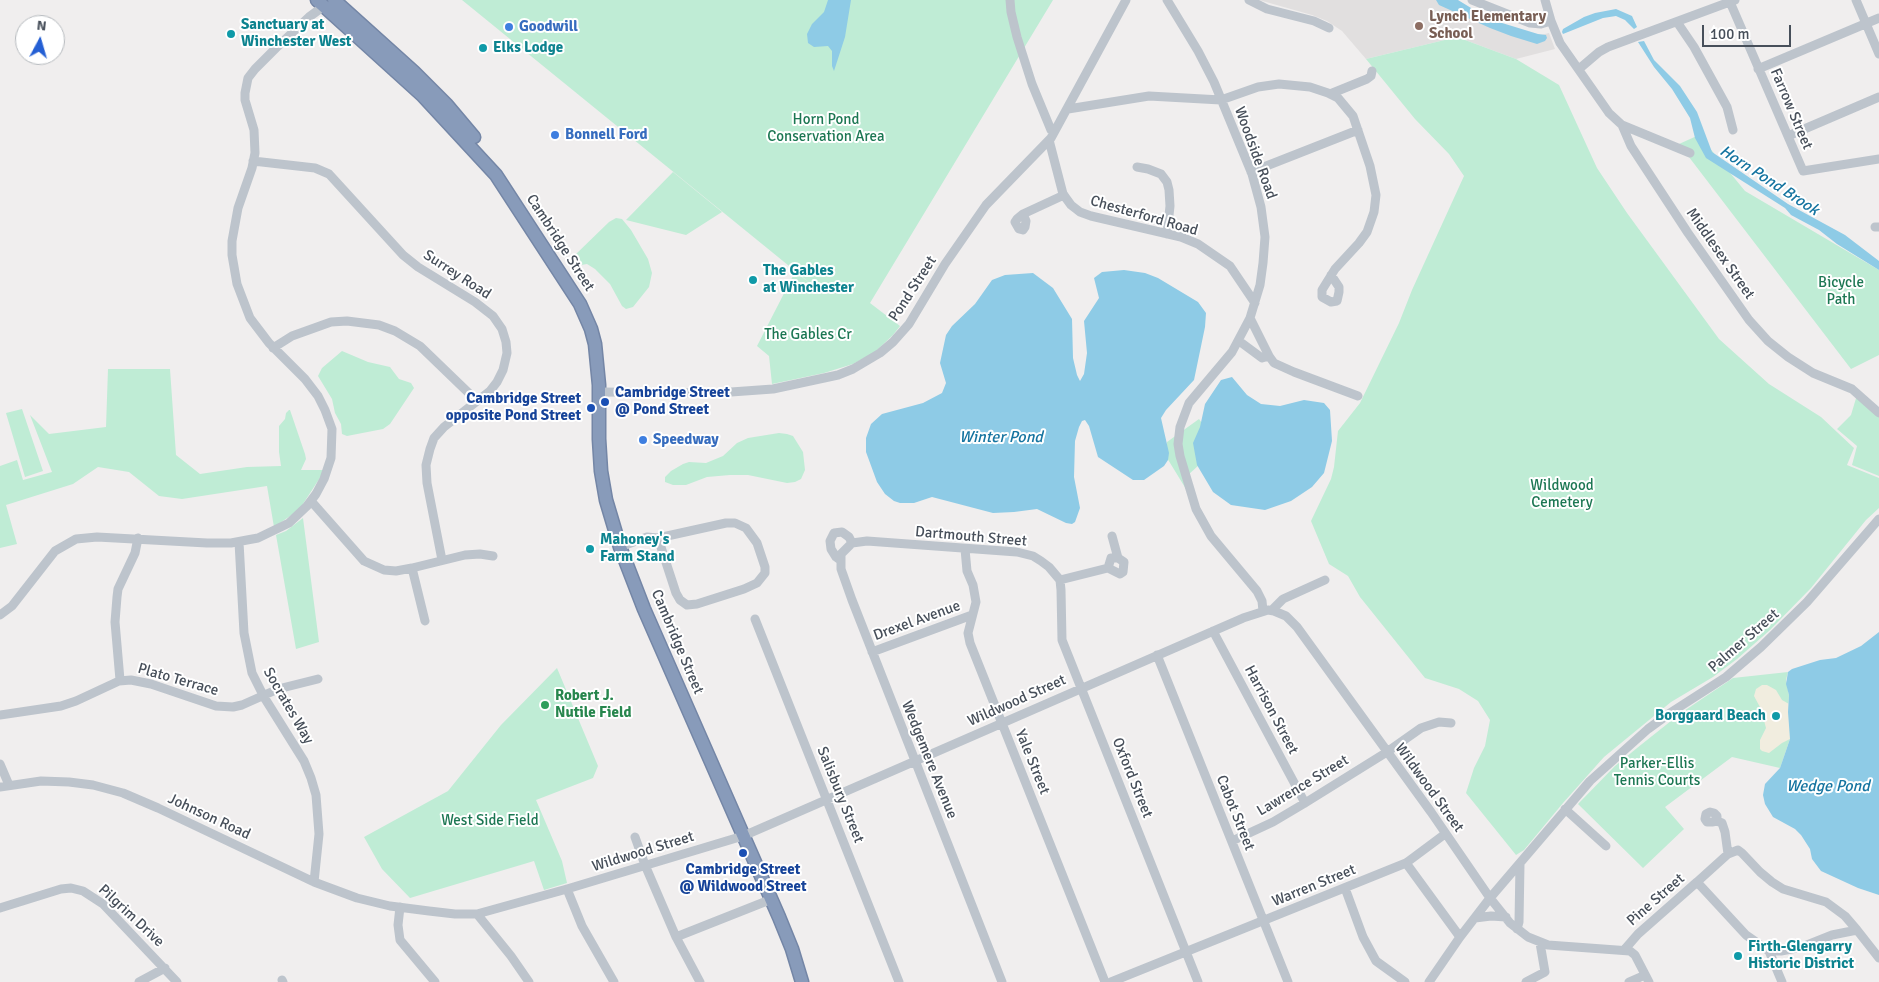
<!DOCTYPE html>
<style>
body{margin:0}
#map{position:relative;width:1879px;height:982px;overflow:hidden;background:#f0eeee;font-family:Signika,sans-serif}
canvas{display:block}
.north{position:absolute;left:15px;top:15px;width:50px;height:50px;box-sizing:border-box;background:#fff;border:1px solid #b5b9bd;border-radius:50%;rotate:6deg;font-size:14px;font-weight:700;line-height:20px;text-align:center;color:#474f5a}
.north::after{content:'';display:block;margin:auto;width:18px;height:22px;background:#245fd4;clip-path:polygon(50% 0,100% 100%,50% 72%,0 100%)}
.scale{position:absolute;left:1702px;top:25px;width:89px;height:22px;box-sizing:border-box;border:2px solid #474f5a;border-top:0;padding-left:6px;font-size:15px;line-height:18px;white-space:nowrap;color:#474f5a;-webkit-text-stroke:4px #fff;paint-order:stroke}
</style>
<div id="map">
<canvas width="1879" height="982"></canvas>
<div class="north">N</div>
<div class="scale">100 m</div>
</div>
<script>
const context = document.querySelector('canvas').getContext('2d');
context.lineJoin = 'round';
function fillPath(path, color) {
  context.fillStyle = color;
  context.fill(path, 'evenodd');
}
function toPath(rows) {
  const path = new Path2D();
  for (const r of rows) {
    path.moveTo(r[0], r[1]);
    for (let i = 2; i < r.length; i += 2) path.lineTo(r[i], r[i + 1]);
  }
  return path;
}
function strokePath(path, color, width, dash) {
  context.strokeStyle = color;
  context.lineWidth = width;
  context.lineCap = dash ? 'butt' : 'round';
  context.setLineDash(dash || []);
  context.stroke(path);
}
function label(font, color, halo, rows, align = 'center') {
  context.font = font + ' Signika,sans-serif';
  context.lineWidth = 4;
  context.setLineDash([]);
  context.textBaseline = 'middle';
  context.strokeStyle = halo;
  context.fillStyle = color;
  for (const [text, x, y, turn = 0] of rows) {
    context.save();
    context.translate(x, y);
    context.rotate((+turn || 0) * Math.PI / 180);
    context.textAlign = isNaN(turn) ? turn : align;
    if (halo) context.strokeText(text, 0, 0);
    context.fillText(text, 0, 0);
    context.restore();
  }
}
const education = toPath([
 [1259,0,1448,0,1468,14,1532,37,1549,33,1555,49,1516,59,1457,37,1366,59,1342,31,1327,21,1312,15]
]);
const green = toPath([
 [462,0,1053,0,870,303,900,326,893,335,875,352,853,364,824,373,772,384,769,356,757,346,795,272,810,283],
 [1457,37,1516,59,1559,85,1597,168,1627,213,1719,339,1769,384,1821,417,1854,448,1847,465,1879,478,1879,508,1866,520,1811,588,1770,630,1737,659,1713,677,1671,702,1604,757,1563,803,1524,850,1516,855,1466,793,1474,768,1485,746,1490,720,1478,701,1459,689,1425,678,1360,597,1348,576,1329,564,1311,521,1331,479,1334,467,1338,431,1360,403,1399,323,1412,290,1464,176,1449,154,1415,119,1366,59],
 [1699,135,1745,191,1879,270,1879,355,1851,369,1679,144],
 [673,172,722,212,686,235,626,220],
 [616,218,622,219,631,230,648,259,652,273,649,287,633,307,626,309,622,306,610,284,595,269,587,264,575,266,571,265,571,263,575,255,609,222],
 [342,351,368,362,390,367,399,379,411,383,414,388,390,424,383,429,347,436,342,434,341,424,335,413,332,399,318,376,322,368],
 [108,369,170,369,176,455,200,474,247,467,281,466,279,452,279,426,285,419,286,413,289,410,290,410,305,454,306,459,301,470,325,470,299,510,274,527,267,486,182,499,159,496,129,472,98,467,73,484,6,505,17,544,0,548,0,466,17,460,23,480,52,472,30,415,49,434,106,427],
 [1857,395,1879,417,1879,476,1852,465,1857,446,1837,429,1851,415],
 [22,409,43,471,25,477,6,413],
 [1199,419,1207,430,1199,465,1188,475,1186,489,1167,458,1167,442],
 [779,433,787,434,793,436,803,452,805,470,801,479,795,482,787,483,748,475,730,475,707,477,686,485,673,485,665,482,665,477,671,471,683,464,689,462,706,463,723,456,737,443,748,438],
 [303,518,319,642,296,649,276,535,286,531],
 [557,668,598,766,593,778,536,800,562,861,567,883,544,890,534,861,410,898,382,869,364,837,448,791,501,725],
 [1788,672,1786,680,1789,695,1788,712,1790,739,1780,768,1732,757,1665,807,1684,829,1643,868,1578,804,1615,766,1642,744,1681,713,1733,678]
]);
const sand = toPath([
 [1762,685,1767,685,1776,690,1782,700,1789,704,1790,739,1782,743,1769,753,1762,751,1760,749,1760,740,1766,728,1761,709,1754,696,1756,689]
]);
const water = toPath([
 [828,0,851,0,845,37,834,71,832,66,832,51,828,46,814,47,808,43,807,34,812,24,824,12],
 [1436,0,1458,0,1489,19,1538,34,1546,35,1547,38,1545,41,1537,44,1511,36,1490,28,1439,5],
 [1616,9,1632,16,1637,27,1634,29,1625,20,1616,16,1603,18,1563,34,1562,32,1563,29,1584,17,1595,13],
 [1644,41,1654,60,1680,86,1697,112,1712,152,1788,204,1845,235,1879,261,1879,270,1837,244,1819,230,1791,215,1785,208,1706,158,1695,138,1690,118,1672,89,1654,67,1638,42],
 [1124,270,1145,273,1158,278,1198,302,1206,313,1205,327,1194,380,1166,410,1161,418,1169,453,1168,460,1164,466,1144,480,1133,480,1098,457,1089,426,1085,420,1082,421,1079,427,1075,441,1074,477,1080,508,1075,522,1072,524,1066,523,1037,509,1014,512,993,513,932,497,914,503,900,503,894,501,885,494,877,482,866,452,866,438,871,424,882,414,923,403,942,393,946,383,940,363,946,335,952,326,975,304,992,280,1005,275,1033,273,1053,288,1072,319,1073,358,1077,375,1080,381,1084,374,1087,353,1084,321,1099,298,1094,278,1102,272],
 [1232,377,1247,395,1261,404,1280,406,1304,400,1324,403,1330,410,1332,441,1324,473,1312,487,1291,501,1265,510,1231,505,1213,492,1197,465,1193,443,1200,427,1205,404,1221,380],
 [1879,632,1879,895,1858,888,1821,871,1812,859,1810,849,1801,835,1795,829,1773,817,1765,804,1763,795,1765,784,1780,768,1790,739,1788,712,1789,695,1786,684,1788,672,1792,669,1820,660,1836,658,1861,646]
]);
const minor = toPath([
 [1010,0,1011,12,1017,37,1032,84,1051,130],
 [1167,0,1198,51,1214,82,1252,174,1261,207,1265,237,1263,263,1260,285,1250,318,1232,352,1189,403,1180,427,1178,444,1180,456,1196,509,1211,536,1257,591,1262,601,1263,611],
 [1249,0,1267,9,1314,21,1329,28],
 [1472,0,1530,23,1541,24,1551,21],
 [1545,0,1551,21,1560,43,1609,113,1622,125,1631,146,1688,233,1749,320,1768,341,1788,357,1813,373,1852,389,1879,413],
 [1856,0,1879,54],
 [1730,2,1803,171,1879,159],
 [1677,22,1694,47,1727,107,1733,130],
 [1579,69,1599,52,1608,47,1735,0],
 [1758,69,1879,18],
 [1330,94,1367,79,1371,76,1372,71],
 [1068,109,1149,96,1221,100,1258,87,1279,84,1310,87,1328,93,1338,98,1353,116,1370,166,1376,195,1374,212,1367,232,1359,243,1335,269,1322,290,1322,297,1331,302,1337,301,1339,292,1339,287,1331,275],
 [1622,125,1690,153],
 [1788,136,1879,97],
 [1049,140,1063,194,1071,205,1080,212,1091,216,1181,237,1198,244,1230,266,1255,303],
 [253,161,315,168,329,174,403,255,418,267,475,302,493,316,502,329,506,342,507,353,503,370,497,382,490,391,444,427,434,438,430,449,426,465,427,483,442,560],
 [1137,167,1148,169,1161,174,1167,182,1169,190,1170,206,1167,234],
 [1251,172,1358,130],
 [1023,214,1017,219,1015,222,1019,229,1023,230,1025,227,1026,221,1023,214,1064,195],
 [1875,227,1879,227],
 [1250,318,1269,356],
 [1239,341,1262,358,1269,356,1274,363,1294,372,1358,396],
 [273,348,292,336,331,322,347,321,379,325,395,331,420,346,477,401],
 [599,392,717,393,773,389,838,375,853,369,880,353,893,342,909,324,945,264,986,205,1051,138,1126,0],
 [311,501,364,561,384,570,396,571,412,568,465,555,480,554,493,556],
 [239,542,244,633,252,673,264,697,304,761,311,778,316,795,319,834,314,882],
 [620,547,647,537,658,538,726,523,735,523,746,528,757,543,765,567,765,573,757,583,744,589,697,604,687,605,680,600,676,593,658,538],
 [965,549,967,571,973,585,976,602,968,633,970,643,1105,982],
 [840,560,836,557,831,549,830,541,834,533,842,532,849,537,852,543],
 [412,568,425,621],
 [1108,568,1120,574,1123,572,1124,562,1118,558],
 [1060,580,1061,590,1062,640,1198,982],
 [1272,610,1283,599,1325,580],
 [0,615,12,606,55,551,76,539,97,537,207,543,231,543,247,540,258,538,289,523,307,506,316,494,324,479,331,458,332,429,325,410,318,396,305,379,269,343,250,318,237,284,232,255,232,241,238,208,252,168,255,153,254,130,245,100,245,93,248,78,255,69,276,48,309,17,324,6],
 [755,619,899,982],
 [1213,631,1305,803],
 [872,652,972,615],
 [1157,655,1288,982],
 [120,680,115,622,117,597,118,589,135,553,138,538],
 [0,715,61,706,76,701,119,681,131,680,151,684,216,706,233,707,242,705,278,689,318,679],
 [0,764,9,785],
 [0,787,41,781,69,782,93,785,123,793,158,808,314,882,357,898,390,906,429,911,455,914,477,914,567,889,743,836,1243,618,1268,610,1274,611,1286,616,1297,627,1431,812,1490,898,1510,923,1528,937,1548,945,1630,951,1635,955,1649,982],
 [1565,809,1606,846],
 [1717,821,1712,822,1707,822,1705,819,1706,814,1710,812,1714,813,1717,816,1717,821,1722,823,1725,832,1728,854],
 [635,837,645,865,676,937,700,982],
 [1232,841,1273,822,1305,803,1387,752,1421,728,1439,722,1451,723],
 [1406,863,1460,937],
 [1697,882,1728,854,1738,850,1742,853,1760,872,1772,882,1783,889,1826,902,1845,916,1857,930],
 [1345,888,1363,937,1376,961,1405,982],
 [567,889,582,926,614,982],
 [400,907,398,925,400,940,435,982],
 [0,908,61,889,71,888,83,891,103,904,177,982],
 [477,914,511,956,529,982],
 [1475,918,1491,916,1506,917],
 [1517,929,1519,922,1520,864],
 [676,937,772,899],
 [1625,949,1638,934,1697,882,1746,935,1769,951,1782,982],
 [1769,951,1781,951,1802,947,1832,935,1857,930,1879,958],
 [282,980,283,982],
 [139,982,165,968],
 [1002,982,852,600,841,569,841,554,852,543,867,541,1017,552,1033,556,1041,561,1049,567,1060,580,1108,568,1111,558,1118,558,1112,536],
 [1111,982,1406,863,1445,834],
 [1429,982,1460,937,1490,898,1590,781,1648,729,1670,713,1726,677,1761,647,1807,602,1879,519],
 [1526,982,1545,972,1540,943],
 [1629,982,1645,975]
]);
const highway = toPath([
 [317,0,422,95,496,175,580,304,591,329,595,344,599,385,599,439,601,471,606,500,620,547,644,609,779,917,792,949,802,982],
 [334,0,414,72,447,105,474,137]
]);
const markers = [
 [1419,26,5,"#8d6e63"],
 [509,27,5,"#3f7fe0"],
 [231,34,5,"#0f9aa8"],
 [483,48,5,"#0f9aa8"],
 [555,135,5,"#3f7fe0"],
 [753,280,5,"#0f9aa8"],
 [605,402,5,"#1a4fb4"],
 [591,408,5,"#1a4fb4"],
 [643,440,5,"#3f7fe0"],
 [590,549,5,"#0f9aa8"],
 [545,705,5,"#2e9e5b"],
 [1776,716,5,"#0f9aa8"],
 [743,853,5,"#1a4fb4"],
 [1738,956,5,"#0f9aa8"]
];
const educationNames = [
 ["Lynch Elementary",1429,17],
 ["School",1429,34]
];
const cultureNames = [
 ["Sanctuary at",241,25],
 ["Winchester West",241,42],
 ["Elks Lodge",493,48],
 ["The Gables",763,271],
 ["at Winchester",763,288],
 ["Mahoney's",600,540],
 ["Farm Stand",600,557],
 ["Borggaard Beach",1766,716,"right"],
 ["Firth-Glengarry",1748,947],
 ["Historic District",1748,964]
];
const shopNames = [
 ["Goodwill",519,27],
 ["Bonnell Ford",565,135],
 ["Speedway",653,440]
];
const streetNames = [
 ["Farrow Street",1791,109,67],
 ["Woodside Road",1255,153,70],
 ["Chesterford Road",1144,216,16],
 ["Cambridge Street",560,243,57],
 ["Middlesex Street",1720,254,55],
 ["Surrey Road",457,275,33],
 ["Pond Street",913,289,-57],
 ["Dartmouth Street",971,537,5],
 ["Drexel Avenue",917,621,-20],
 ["Palmer Street",1744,641,-41],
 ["Cambridge Street",677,642,67],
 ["Plato Terrace",178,680,16],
 ["Wildwood Street",1017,701,-24],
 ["Socrates Way",288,706,60],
 ["Harrison Street",1271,710,62],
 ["Wedgemere Avenue",929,760,68],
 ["Yale Street",1032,762,68],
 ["Oxford Street",1132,778,68],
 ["Lawrence Street",1303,786,-31],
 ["Wildwood Street",1429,788,54],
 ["Salisbury Street",840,795,68],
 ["Cabot Street",1235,813,68],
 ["Johnson Road",209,817,25],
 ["Wildwood Street",643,852,-17],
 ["Warren Street",1314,886,-22],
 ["Pine Street",1656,900,-41],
 ["Pilgrim Drive",131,916,43]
];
const parkNames = [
 ["Horn Pond",826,120],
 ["Conservation Area",826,137],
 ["Bicycle",1841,283],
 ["Path",1841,300],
 ["The Gables Cr",808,335],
 ["Wildwood",1562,486],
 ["Cemetery",1562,503],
 ["Parker-Ellis",1657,764],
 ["Tennis Courts",1657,781],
 ["West Side Field",490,821]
];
const transitNames = [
 ["Cambridge Street",615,393],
 ["@ Pond Street",615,410],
 ["Cambridge Street",581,399,"right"],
 ["opposite Pond Street",581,416,"right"],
 ["Cambridge Street",743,870,"center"],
 ["@ Wildwood Street",743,887,"center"]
];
const leisureNames = [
 ["Robert J.",555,696],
 ["Nutile Field",555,713]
];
const waterNames = [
 ["Horn Pond Brook",1769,181,33],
 ["Winter Pond",1001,438],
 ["Wedge Pond",1828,787]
];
fillPath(education, '#e1dfdf');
fillPath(green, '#bfecd5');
fillPath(sand, '#f1eddf');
fillPath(water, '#8ecbe6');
strokePath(highway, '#7486a6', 15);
strokePath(minor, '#bdc4cc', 9);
strokePath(highway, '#889bba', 12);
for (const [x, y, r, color] of markers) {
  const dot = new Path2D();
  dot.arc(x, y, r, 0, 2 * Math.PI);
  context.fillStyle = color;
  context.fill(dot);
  strokePath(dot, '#fff', 2);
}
label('bold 15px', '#785e54', '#fff', educationNames, 'left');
label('bold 15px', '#0d838f', '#fff', cultureNames, 'left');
label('bold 15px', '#366cbe', '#fff', shopNames, 'left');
label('15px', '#474f5a', '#fff', streetNames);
label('15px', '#1c7753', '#fff', parkNames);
label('bold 15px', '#164399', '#fff', transitNames, 'left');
label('bold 15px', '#27864d', '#fff', leisureNames, 'left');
label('italic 16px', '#1574a0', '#fff', waterNames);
</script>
